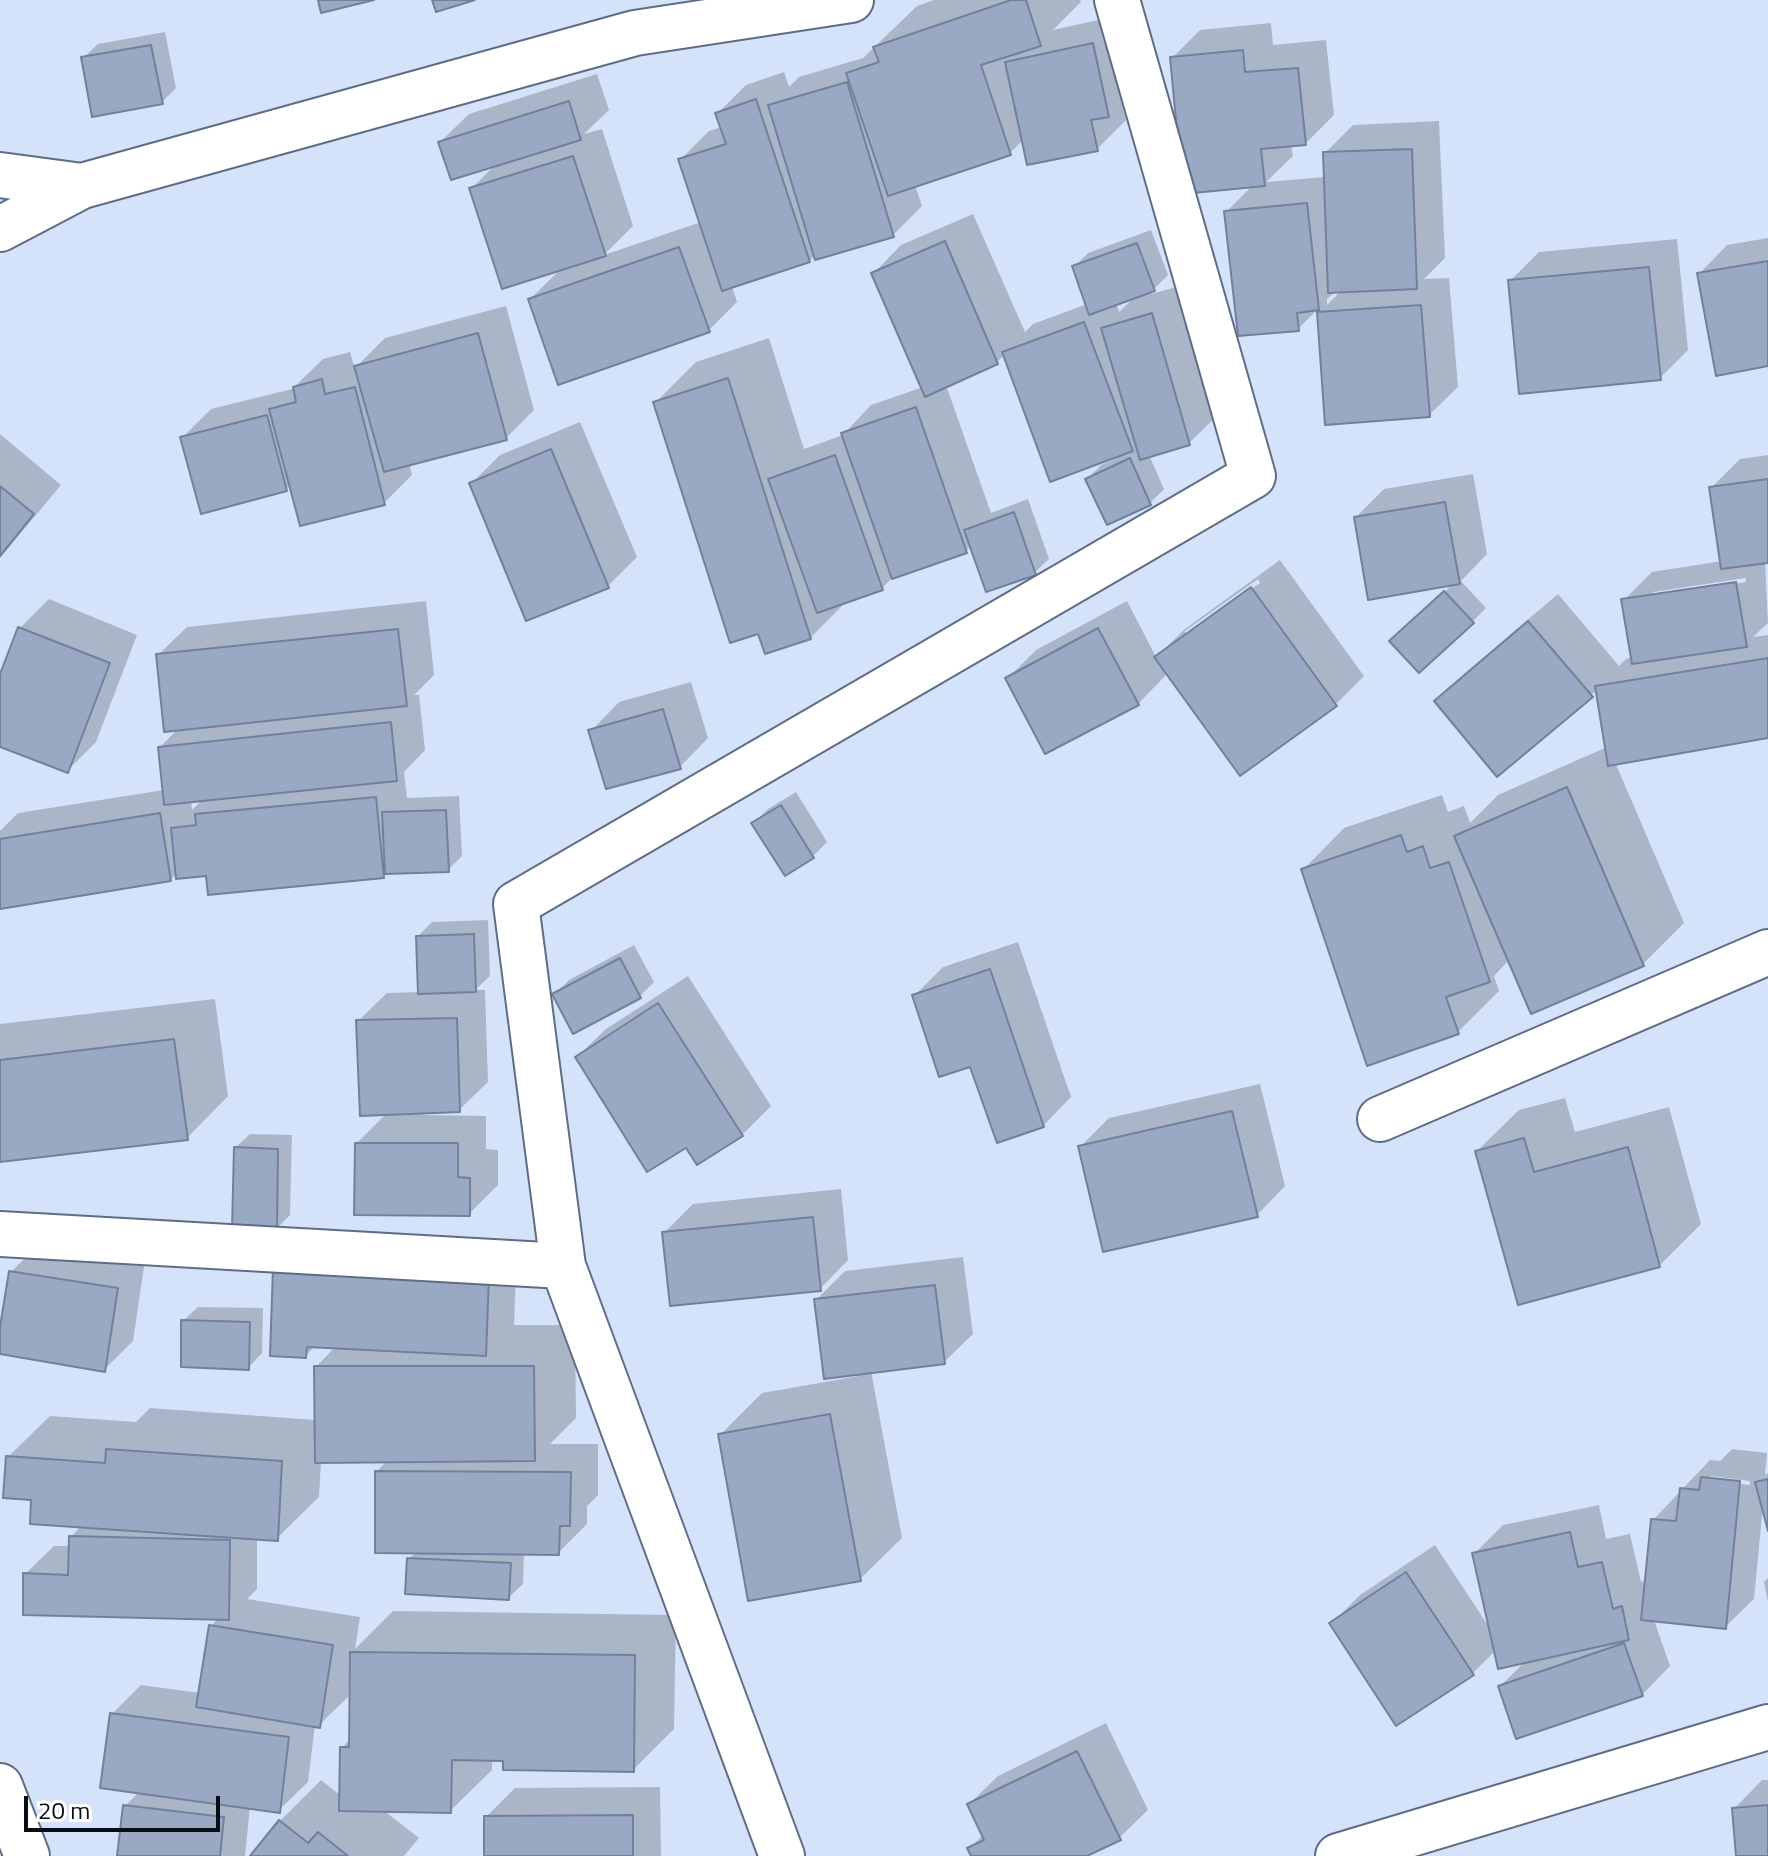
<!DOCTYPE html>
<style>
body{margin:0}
#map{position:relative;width:1768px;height:1856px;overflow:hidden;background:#d5e3fa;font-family:"Titillium Web",sans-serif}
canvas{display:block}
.scale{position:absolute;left:24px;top:1796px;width:196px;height:36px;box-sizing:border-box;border:4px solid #070c15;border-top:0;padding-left:10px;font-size:24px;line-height:28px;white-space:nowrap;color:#070c15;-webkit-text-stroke:6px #fff;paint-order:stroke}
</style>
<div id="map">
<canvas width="1768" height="1856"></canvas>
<div class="scale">20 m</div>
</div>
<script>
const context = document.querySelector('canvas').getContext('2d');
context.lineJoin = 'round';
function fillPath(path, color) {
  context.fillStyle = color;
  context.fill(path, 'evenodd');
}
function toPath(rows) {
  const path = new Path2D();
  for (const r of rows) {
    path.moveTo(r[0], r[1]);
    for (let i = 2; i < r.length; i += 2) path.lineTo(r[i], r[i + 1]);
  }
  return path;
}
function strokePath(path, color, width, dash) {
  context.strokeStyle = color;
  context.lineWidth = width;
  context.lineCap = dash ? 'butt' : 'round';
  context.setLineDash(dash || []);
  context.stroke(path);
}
const shadow = toPath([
 [934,0,1080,0,1081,2,1053,30,1121,15,1136,87,1121,101,1126,120,1097,149,1024,139,1010,153,915,185,922,206,893,235,816,254,809,261,732,286,737,302,709,330,530,299,562,268,471,189,496,164,440,142,469,114,597,74,609,110,584,134,602,129,633,226,604,255,701,222,680,160,709,131,722,127,718,113,746,85,784,72,789,87,799,77,863,58,917,6],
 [1271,23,1273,45,1326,40,1334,115,1305,144,1291,145,1293,156,1266,182,1325,177,1325,153,1353,125,1439,121,1445,258,1424,279,1449,278,1458,387,1429,415,1327,423,1319,308,1298,329,1226,212,1253,185,1172,58,1200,30],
 [1342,290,1327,305,1327,299,1336,291],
 [165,32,176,88,162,102,83,58,98,44],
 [973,214,1025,332,1033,324,1087,304,1074,267,1088,253,1151,230,1168,275,1154,289,1143,293,1144,296,1180,286,1218,415,1189,443,1149,455,1164,489,1150,503,1107,523,1087,479,1101,465,1118,458,1116,455,1005,354,997,362,946,385,991,513,1028,499,1049,559,1034,573,971,545,966,551,895,575,882,588,847,601,810,638,655,403,696,362,769,338,804,449,843,435,871,405,923,387,873,274,901,245],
 [1136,296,1119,312,1116,303],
 [1768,238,1768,364,1699,274,1727,245],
 [1677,239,1688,350,1660,378,1510,281,1539,252],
 [506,306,534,410,506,438,409,463,412,475,384,503,291,484,286,489,182,438,211,409,292,389,323,359,350,352,354,366,358,365,385,338],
 [580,422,637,557,608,586,527,618,471,484,500,455],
 [0,434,61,485,0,558],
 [1768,455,1768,561,1765,561,1768,623,1753,637,1768,635,1768,736,1615,762,1684,923,1643,964,1509,960,1494,976,1499,991,1458,1032,1303,870,1344,828,1442,795,1448,812,1464,806,1470,823,1498,795,1607,747,1598,689,1591,695,1436,702,1465,673,1558,594,1619,666,1626,659,1633,657,1624,600,1652,572,1722,561,1711,488,1740,459],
 [1746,578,1746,582,1653,597,1653,592],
 [1473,474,1487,554,1461,581,1486,608,1472,622,1406,627,1454,583,1356,517,1384,489],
 [1280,560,1364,676,1336,704,1168,673,1138,704,1008,678,1036,650,1127,601,1156,657,1185,629],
 [1258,579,1260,583,1185,636,1185,631],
 [49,599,137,635,96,742,67,771,0,745,0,680,20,628],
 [426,601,434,675,414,695,419,695,425,750,404,772,407,798,459,796,462,856,448,870,386,872,383,876,177,873,171,879,0,905,0,831,18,813,164,790,160,747,179,728,158,655,187,627],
 [203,799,192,810,191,800],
 [691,682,708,738,680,767,591,731,619,702],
 [796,792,827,842,813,856,754,823,768,809],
 [488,920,490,976,475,990,485,990,488,1082,459,1110,423,1111,423,1115,486,1116,486,1149,498,1150,498,1185,469,1214,357,1143,387,1113,358,1021,387,993,420,992,418,936,432,922],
 [1018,942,1071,1097,1043,1126,972,1064,914,996,943,967],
 [634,945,654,982,639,997,555,994,569,980],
 [688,976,771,1106,742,1135,687,1145,577,1057,606,1029],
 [215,999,228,1096,187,1138,0,1160,0,1024],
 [1260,1084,1285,1186,1257,1215,1080,1147,1109,1118],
 [1565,1098,1575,1132,1669,1107,1701,1224,1659,1266,1477,1151,1519,1110],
 [250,1134,292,1135,290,1215,276,1229,235,1148],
 [841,1189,848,1260,820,1289,664,1233,693,1204],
 [40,1243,145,1260,133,1341,104,1370,0,1352,11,1272],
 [517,1248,514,1325,575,1325,576,1418,550,1444,598,1444,598,1495,587,1506,587,1524,558,1553,524,1553,523,1584,508,1598,409,1559,416,1552,377,1471,388,1460,321,1461,319,1497,277,1538,257,1537,257,1589,247,1599,360,1617,355,1649,393,1611,676,1615,674,1729,633,1770,492,1759,492,1770,450,1811,383,1810,419,1838,404,1856,252,1856,280,1821,321,1780,341,1796,342,1748,351,1738,352,1686,349,1686,348,1697,319,1725,315,1725,308,1782,279,1810,250,1806,245,1856,119,1856,125,1806,140,1791,112,1714,141,1685,200,1693,211,1626,219,1618,25,1574,54,1546,71,1546,71,1537,82,1525,33,1499,8,1457,50,1416,136,1422,150,1408,316,1420,316,1367,335,1347,315,1346,305,1356,272,1354],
 [963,1257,973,1334,944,1362,871,1371,902,1538,860,1579,720,1435,762,1393,859,1376,816,1300,845,1271],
 [198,1307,263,1308,262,1353,248,1368,183,1321],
 [1732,1449,1767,1453,1765,1475,1768,1473,1768,1523,1763,1505,1754,1599,1725,1627,1654,1620,1670,1666,1642,1695,1500,1686,1526,1661,1496,1650,1473,1673,1331,1624,1360,1595,1435,1545,1491,1630,1474,1554,1503,1525,1599,1505,1606,1539,1630,1534,1641,1582,1647,1580,1653,1520,1710,1460,1720,1461],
 [1711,1476,1750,1481,1750,1485,1707,1480],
 [1768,1578,1768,1602,1764,1582],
 [1106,1723,1148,1810,1119,1838,1083,1856,974,1856,970,1848,984,1834,969,1804,998,1776],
 [1762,1780,1768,1780,1768,1856,1738,1856,1734,1809],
 [660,1787,661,1856,486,1856,486,1817,515,1788]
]);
const building = toPath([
 [318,0,374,0,321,13,318,0],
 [432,0,475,0,436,12,432,0],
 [1011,0,1026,0,1041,46,981,65,1011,155,888,196,846,73,879,62,873,47,1011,0],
 [1093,43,1109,117,1091,120,1098,151,1027,165,1005,62,1093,43],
 [151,45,163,104,92,117,81,57,151,45],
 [1243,50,1245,72,1298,68,1306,145,1261,149,1265,186,1183,194,1170,57,1243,50],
 [847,82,894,237,815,260,768,105,847,82],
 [756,99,810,262,722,291,678,159,726,144,715,113,756,99],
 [569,101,581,140,451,180,438,142,569,101],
 [1412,149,1417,289,1328,293,1323,152,1412,149],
 [573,156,606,256,502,289,469,188,573,156],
 [1307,203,1319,310,1297,313,1299,331,1238,336,1224,211,1307,203],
 [945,241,998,364,925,397,871,273,945,241],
 [1137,243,1155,291,1089,315,1072,266,1137,243],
 [679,247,710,332,558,385,528,299,679,247],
 [1768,261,1768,366,1716,376,1697,273,1768,261],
 [1649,267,1661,380,1519,394,1508,280,1649,267],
 [1421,305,1430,417,1325,425,1317,312,1421,305],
 [1152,313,1190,445,1140,460,1101,328,1152,313],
 [1084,322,1133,451,1050,482,1002,352,1084,322],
 [478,333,507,440,384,472,354,366,478,333],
 [728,378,811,639,765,654,758,634,730,643,653,402,728,378],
 [322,379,325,394,355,387,385,505,300,526,269,409,296,402,293,387,322,379],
 [916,407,967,553,892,579,841,433,916,407],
 [267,415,287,491,201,514,180,437,267,415],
 [551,449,609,588,526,621,469,483,551,449],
 [835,455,883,590,817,613,768,479,835,455],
 [1130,458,1151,505,1107,525,1085,479,1130,458],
 [1768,479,1768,563,1721,569,1709,487,1768,479],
 [0,486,34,514,0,556,0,486],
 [1445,502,1460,584,1368,600,1354,517,1445,502],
 [1014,512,1036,575,986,592,964,530,1014,512],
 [1736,582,1747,647,1632,664,1621,599,1736,582],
 [1251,587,1337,706,1240,776,1154,657,1251,587],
 [1444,591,1474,623,1419,673,1389,641,1444,591],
 [1528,621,1593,697,1497,777,1434,701,1528,621],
 [18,627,110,663,68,773,0,747,0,674,18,627],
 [1098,628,1139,705,1045,754,1005,678,1098,628],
 [398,629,407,706,164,732,156,654,398,629],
 [1768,658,1768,738,1608,766,1595,686,1768,658],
 [663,709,681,769,606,789,588,730,663,709],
 [391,722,397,781,164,805,158,747,391,722],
 [1567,787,1644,966,1531,1014,1454,836,1567,787],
 [376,797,384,878,208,895,206,876,176,879,171,828,196,825,195,814,376,797],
 [781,805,814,858,785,876,751,823,781,805],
 [446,810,449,872,385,874,382,812,446,810],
 [160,813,171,881,0,909,0,839,160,813],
 [1401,835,1407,852,1423,846,1430,868,1449,862,1490,982,1446,997,1459,1034,1367,1066,1301,869,1401,835],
 [474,934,476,992,418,994,416,936,474,934],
 [620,958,641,998,573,1034,552,994,620,958],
 [990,969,1044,1127,997,1143,970,1067,939,1077,912,995,990,969],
 [658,1003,743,1136,697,1165,686,1148,647,1172,575,1057,658,1003],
 [457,1018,460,1112,360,1116,356,1020,457,1018],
 [174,1039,188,1140,0,1162,0,1060,174,1039],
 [1232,1111,1258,1217,1103,1252,1078,1146,1232,1111],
 [1524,1138,1534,1172,1628,1147,1660,1267,1518,1305,1475,1151,1524,1138],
 [355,1143,458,1143,458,1177,470,1178,470,1216,354,1215,355,1143],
 [234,1147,278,1149,277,1231,232,1230,234,1147],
 [813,1217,821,1291,670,1306,662,1232,813,1217],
 [273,1267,489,1276,486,1356,307,1347,306,1358,270,1356,273,1267],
 [9,1271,118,1288,105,1372,0,1354,0,1327,9,1271],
 [935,1285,945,1364,824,1379,814,1299,935,1285],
 [181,1320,250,1322,249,1370,181,1367,181,1320],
 [314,1366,534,1366,535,1461,315,1463,314,1366],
 [830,1414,861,1581,748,1601,718,1434,830,1414],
 [106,1449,282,1461,278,1541,30,1524,31,1500,3,1498,6,1456,105,1463,106,1449],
 [375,1471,571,1472,570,1526,560,1526,559,1555,375,1553,375,1471],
 [1701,1477,1740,1481,1726,1629,1641,1620,1651,1519,1676,1521,1680,1488,1699,1490,1701,1477],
 [1768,1479,1768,1531,1755,1482,1768,1479],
 [1570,1532,1578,1567,1602,1562,1613,1609,1622,1606,1629,1640,1498,1669,1472,1553,1570,1532],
 [69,1536,230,1540,229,1620,23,1615,23,1573,68,1575,69,1536],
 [407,1558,511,1563,509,1600,405,1594,407,1558],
 [1406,1572,1474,1675,1396,1726,1329,1623,1406,1572],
 [209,1625,333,1645,320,1728,196,1707,209,1625],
 [1624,1643,1643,1696,1516,1739,1498,1686,1624,1643],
 [350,1652,635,1655,634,1772,503,1770,503,1761,452,1760,451,1813,339,1811,340,1747,349,1747,350,1652],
 [110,1713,289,1737,280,1813,100,1788,110,1713],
 [1077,1751,1121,1840,1087,1856,971,1856,967,1848,984,1840,967,1804,1077,1751],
 [123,1805,224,1817,220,1856,117,1856,123,1805],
 [1768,1805,1768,1856,1736,1856,1732,1808,1768,1805],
 [633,1815,633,1856,484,1856,484,1816,633,1815],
 [279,1820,308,1843,318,1832,348,1856,250,1856,279,1820]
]);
const street = toPath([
 [0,175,82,186],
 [0,229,82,186,635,33,851,0],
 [1380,1119,1768,952],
 [0,1234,563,1266,782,1856],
 [563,1266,516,904,1253,476,1117,0],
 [0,1786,27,1856],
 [1338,1856,1768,1727]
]);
fillPath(shadow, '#0003');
fillPath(building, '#99a9c4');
strokePath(building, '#72819b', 2);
strokePath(street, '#5e6d86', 48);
strokePath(street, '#fff', 44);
</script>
